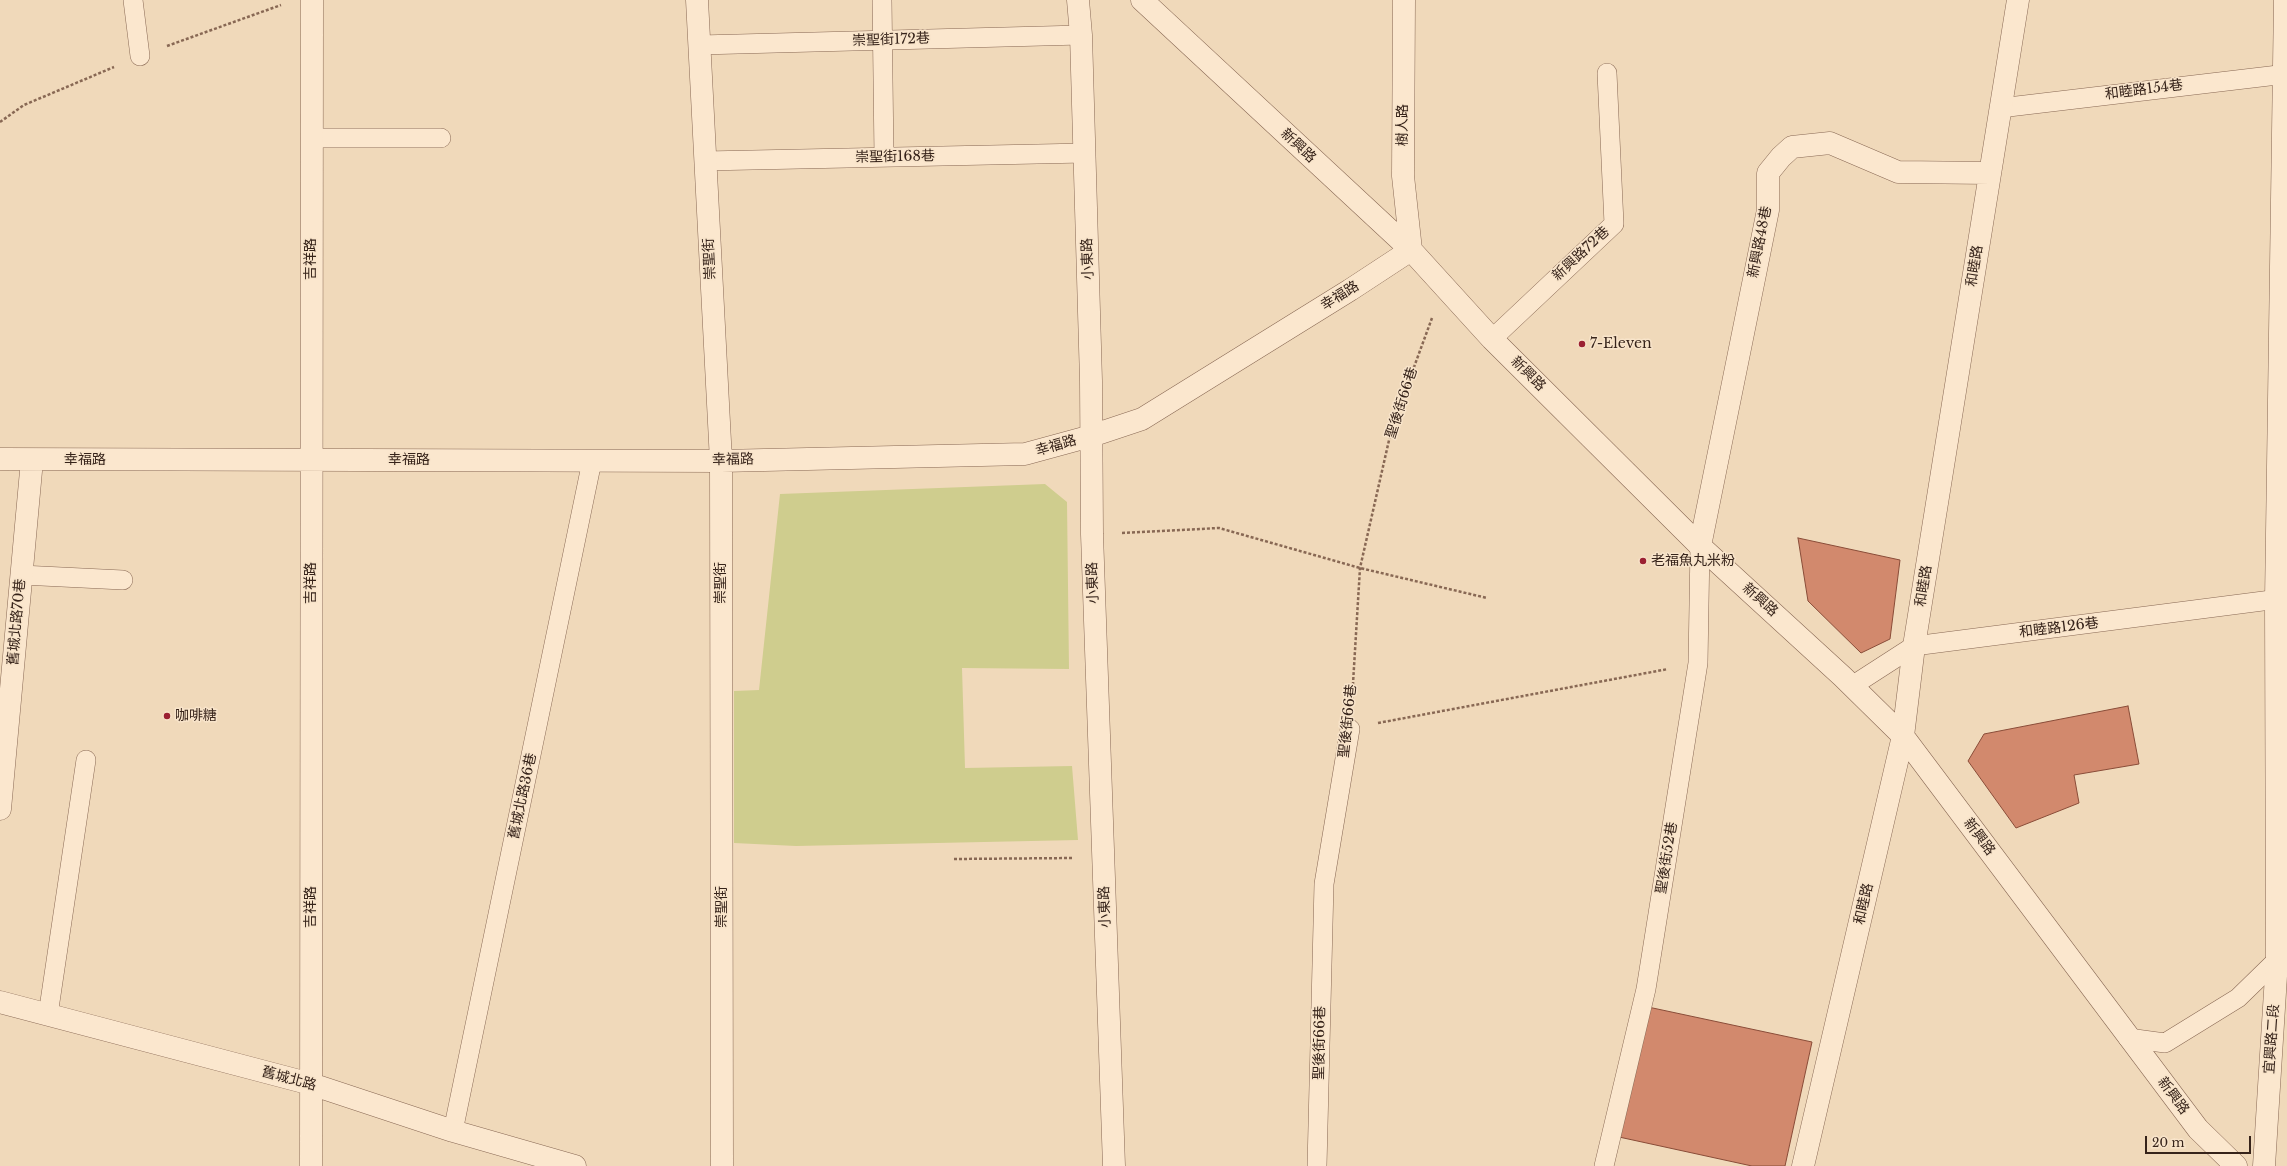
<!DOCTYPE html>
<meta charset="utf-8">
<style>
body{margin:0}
#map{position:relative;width:2287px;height:1166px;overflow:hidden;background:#f0d9ba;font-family:"Libre Baskerville",serif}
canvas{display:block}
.scale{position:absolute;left:2145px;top:1136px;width:106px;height:18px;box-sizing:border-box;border:2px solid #36231a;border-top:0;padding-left:5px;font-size:12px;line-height:14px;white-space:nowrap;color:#36231a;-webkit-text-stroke:3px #f8e4ca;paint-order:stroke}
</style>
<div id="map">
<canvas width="2287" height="1166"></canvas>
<div class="scale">20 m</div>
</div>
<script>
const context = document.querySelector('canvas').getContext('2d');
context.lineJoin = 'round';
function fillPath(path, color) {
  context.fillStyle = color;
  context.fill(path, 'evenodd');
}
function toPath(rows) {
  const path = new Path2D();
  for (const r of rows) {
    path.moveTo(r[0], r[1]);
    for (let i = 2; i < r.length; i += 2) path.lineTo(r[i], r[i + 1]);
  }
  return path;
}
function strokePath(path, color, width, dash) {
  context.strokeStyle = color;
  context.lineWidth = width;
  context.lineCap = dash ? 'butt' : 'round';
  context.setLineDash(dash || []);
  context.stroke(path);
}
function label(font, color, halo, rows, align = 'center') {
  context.font = font + ' "Libre Baskerville","Noto Sans TC",serif';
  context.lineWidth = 3;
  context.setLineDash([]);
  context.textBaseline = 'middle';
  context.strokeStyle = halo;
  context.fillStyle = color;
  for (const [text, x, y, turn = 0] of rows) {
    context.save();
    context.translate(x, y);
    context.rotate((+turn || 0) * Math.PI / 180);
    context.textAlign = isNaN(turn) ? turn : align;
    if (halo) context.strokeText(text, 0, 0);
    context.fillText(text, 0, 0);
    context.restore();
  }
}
const green = toPath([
 [1045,484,1067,502,1069,669,962,668,965,768,1072,766,1078,840,796,846,734,843,734,691,759,690,780,494]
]);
const building = toPath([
 [1798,538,1900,560,1890,639,1861,653,1808,601,1798,538],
 [2128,706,2139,764,2074,775,2079,803,2016,828,1968,761,1984,734,2128,706],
 [1648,1007,1812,1042,1785,1166,1752,1166,1619,1137,1648,1007]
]);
const path = toPath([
 [167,46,281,5],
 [0,122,24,105,114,67],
 [1122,533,1219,528,1360,568,1487,598],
 [1352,700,1360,568,1392,427,1432,318],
 [1378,723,1668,669],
 [954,859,1074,858]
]);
const service = toPath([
 [133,0,140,56],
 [882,0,884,157],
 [700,45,1081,35],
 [2000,108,2287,74],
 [311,138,441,138],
 [705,161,1085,153],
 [1492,339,1614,224,1607,73],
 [21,575,123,580],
 [1852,686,1914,646,2287,598],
 [48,1015,86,760],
 [2128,1038,2165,1043,2238,998,2277,960,2286,960],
 [453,1131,592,461],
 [1317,1166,1324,884,1350,729],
 [1604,1166,1646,989,1698,663,1700,546]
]);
const minor = toPath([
 [697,0,721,461,722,1166],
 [1078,0,1081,35,1091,381,1092,534,1114,1166],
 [1142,0,1411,250,1492,339,1700,546,1843,677,1903,736,2198,1129,2236,1166],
 [0,459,721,461,1025,454,1091,436,1142,419,1350,290,1411,250,1403,176,1404,0],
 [1700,546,1768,210,1768,173,1781,157,1792,147,1830,143,1898,172,1990,173],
 [0,809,32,460],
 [0,1002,311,1084,453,1131,575,1166],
 [311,1166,312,0],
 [1803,1166,1903,736,1914,646,2018,0]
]);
const tertiary = toPath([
 [2264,1166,2277,960,2276,600,2285,0]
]);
const markers = [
 [1582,344,4,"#9b2032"],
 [1643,561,4,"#9b2032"],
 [167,716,4,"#9b2032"]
];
const streetNames = [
 ["崇聖街172巷",891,40,-2],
 ["和睦路154巷",2144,90,-7],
 ["樹人路",1403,125,-90],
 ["新興路",1298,146,43],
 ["崇聖街168巷",895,157,-1],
 ["新興路48巷",1760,242,-79],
 ["新興路72巷",1581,254,-43],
 ["吉祥路",311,259,-90],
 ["崇聖街",710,259,-93],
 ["小東路",1088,259,-92],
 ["和睦路",1975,266,-81],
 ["幸福路",1340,296,-32],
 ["新興路",1528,374,45],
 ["聖後街66巷",1402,403,-72],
 ["幸福路",1056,446,-16],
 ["幸福路",85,460],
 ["幸福路",409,460],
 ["幸福路",733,460,-1],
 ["吉祥路",311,583,-90],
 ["崇聖街",721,583,-90],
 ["小東路",1093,583,-92],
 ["和睦路",1924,586,-81],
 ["新興路",1760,600,42],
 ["舊城北路70巷",17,622,-85],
 ["和睦路126巷",2059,628,-7],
 ["聖後街66巷",1348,721,-84],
 ["舊城北路36巷",523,796,-78],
 ["新興路",1979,837,53],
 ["聖後街52巷",1667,858,-81],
 ["和睦路",1864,904,-77],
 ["吉祥路",311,907,-90],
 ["崇聖街",722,907,-90],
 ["小東路",1105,907,-92],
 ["宜興路二段",2272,1039,-86],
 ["聖後街66巷",1320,1043,-89],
 ["舊城北路",289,1079,15],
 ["新興路",2173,1096,53]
];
const poiNames = [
 ["7-Eleven",1590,344],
 ["老福魚丸米粉",1651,561],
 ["咖啡糖",175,716]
];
fillPath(green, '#cfcd8e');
fillPath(building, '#d2896d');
strokePath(building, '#894c38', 1);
strokePath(service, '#886854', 20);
strokePath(minor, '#886854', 23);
strokePath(tertiary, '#886854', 23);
strokePath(path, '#886854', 2.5, [3, 2]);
strokePath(service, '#fbe7ce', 19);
strokePath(minor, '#fbe7ce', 22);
strokePath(tertiary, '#fbe7ce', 22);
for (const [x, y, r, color] of markers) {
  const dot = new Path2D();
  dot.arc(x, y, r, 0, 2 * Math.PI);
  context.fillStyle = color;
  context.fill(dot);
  strokePath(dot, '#f8e4ca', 1.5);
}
label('14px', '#36231a', '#f8e4ca', streetNames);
label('14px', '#36231a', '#f8e4ca', poiNames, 'left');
</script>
